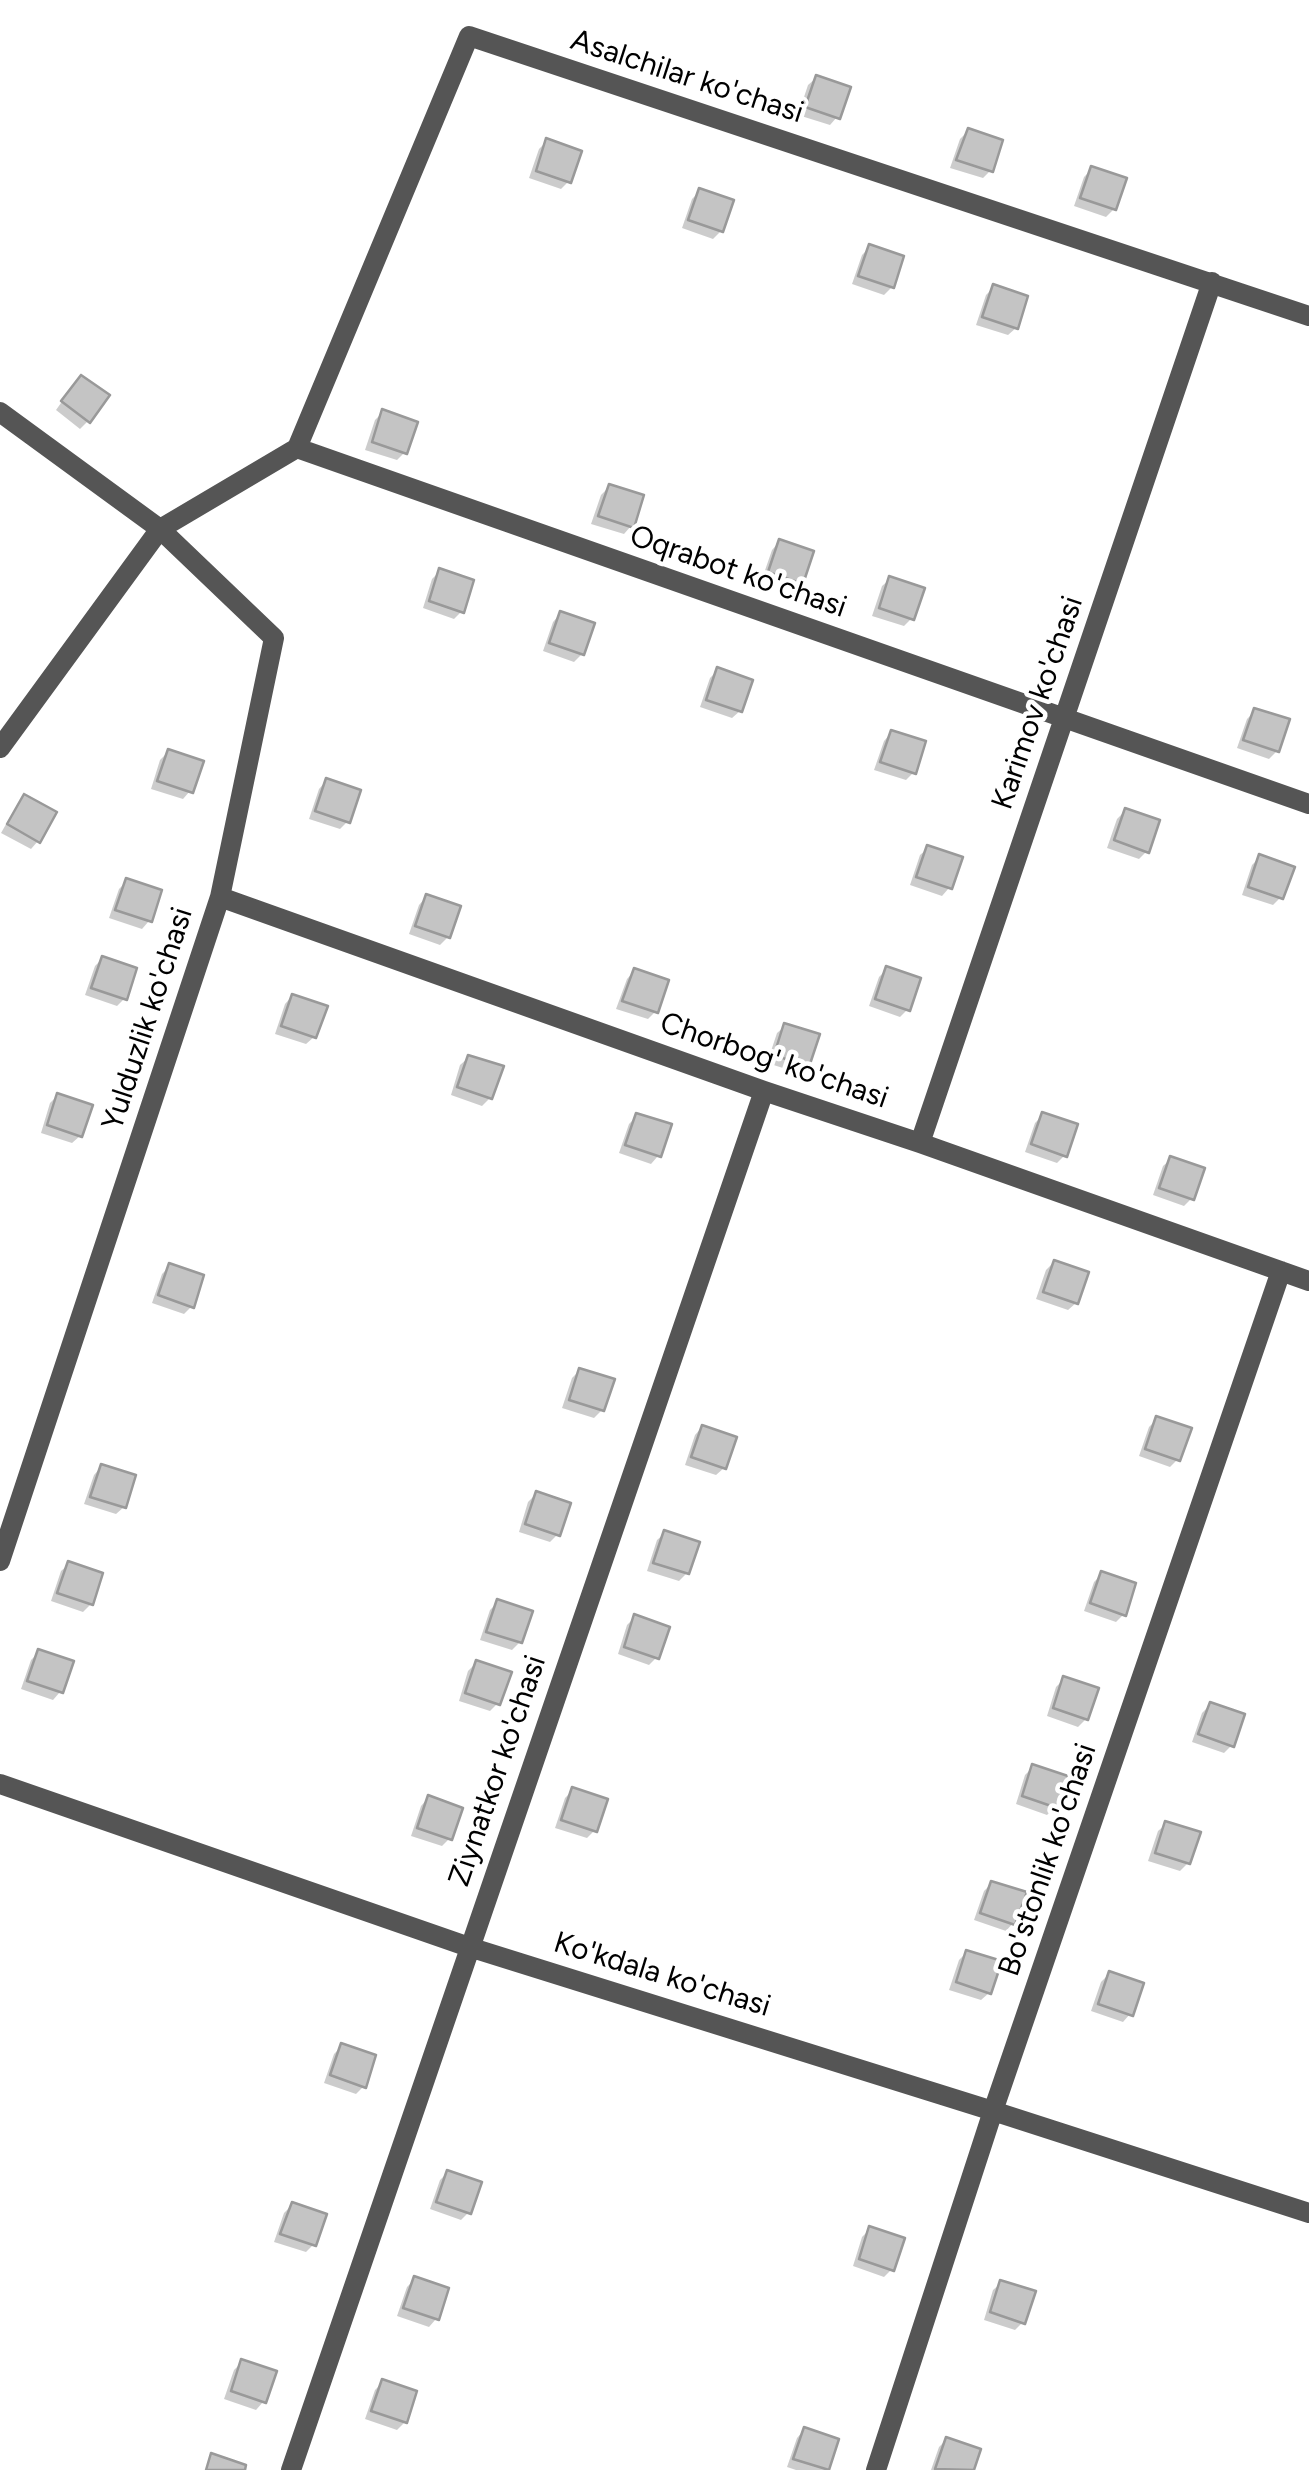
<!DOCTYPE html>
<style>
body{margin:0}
canvas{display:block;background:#fff}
</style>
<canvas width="1309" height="2470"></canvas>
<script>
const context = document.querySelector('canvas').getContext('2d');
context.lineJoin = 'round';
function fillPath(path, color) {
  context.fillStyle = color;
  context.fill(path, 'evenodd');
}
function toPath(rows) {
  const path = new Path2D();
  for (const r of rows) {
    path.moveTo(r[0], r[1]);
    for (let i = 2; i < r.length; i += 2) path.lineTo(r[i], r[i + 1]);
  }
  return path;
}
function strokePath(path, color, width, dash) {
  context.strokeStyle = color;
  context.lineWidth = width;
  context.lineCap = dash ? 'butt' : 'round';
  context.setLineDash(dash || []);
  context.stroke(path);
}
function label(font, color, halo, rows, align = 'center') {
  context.font = font + ' Figtree,sans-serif';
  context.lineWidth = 9;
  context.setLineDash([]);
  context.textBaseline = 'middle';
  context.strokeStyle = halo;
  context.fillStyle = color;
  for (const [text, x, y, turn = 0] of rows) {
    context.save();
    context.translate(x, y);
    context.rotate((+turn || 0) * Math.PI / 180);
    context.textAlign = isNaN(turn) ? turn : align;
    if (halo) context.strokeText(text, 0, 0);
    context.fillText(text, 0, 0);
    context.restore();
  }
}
const shadow = toPath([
 [816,78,837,117,830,125,798,115,808,85],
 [968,131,990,171,983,178,950,168,960,139],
 [547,141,569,181,561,189,529,178,539,149],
 [1092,169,1114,209,1106,217,1074,206,1084,177],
 [700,191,721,231,713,239,682,228,692,199],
 [870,247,892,287,884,295,852,284,862,255],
 [994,287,1016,328,1008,335,976,325,986,295],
 [73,386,88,421,80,429,56,410],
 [383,412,404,453,397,460,365,450,375,420],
 [609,487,631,526,624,534,591,524,601,495],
 [779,542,801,583,793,590,762,579,772,550],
 [440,571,462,611,454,619,423,608,432,579],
 [890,579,912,618,904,626,872,616,882,586],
 [560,614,582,654,574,662,543,651,553,622],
 [718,670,740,711,732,718,700,707,710,678],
 [1255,711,1277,751,1269,759,1237,748,1247,719],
 [891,733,914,772,906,780,874,770,884,741],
 [168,752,190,791,183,799,151,789,160,760],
 [326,781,348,821,340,829,309,819,319,789],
 [24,797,38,841,31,849,1,833,17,805],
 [1125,811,1147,851,1139,859,1107,848,1117,819],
 [928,848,949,888,942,896,910,885,920,855],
 [1260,857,1281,897,1273,905,1242,895,1252,865],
 [127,881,149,921,142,929,109,918,119,889],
 [426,897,448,937,440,945,409,934,419,905],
 [103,958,124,999,117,1006,85,995,95,966],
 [887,969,908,1009,900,1017,869,1006,879,977],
 [634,971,656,1011,648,1019,616,1009,627,979],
 [292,996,314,1037,306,1044,275,1034,285,1004],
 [785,1026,807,1065,799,1073,767,1063,777,1033],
 [468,1058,490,1098,482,1106,451,1095,460,1065],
 [58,1095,80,1136,72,1143,41,1133,50,1103],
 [1043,1115,1065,1155,1057,1163,1025,1152,1035,1123],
 [637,1116,658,1156,651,1164,619,1153,629,1124],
 [1171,1159,1192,1198,1184,1206,1153,1195,1163,1166],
 [1054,1262,1076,1303,1068,1310,1036,1299,1046,1270],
 [170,1266,192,1306,184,1314,152,1303,162,1274],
 [580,1370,602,1410,594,1418,562,1408,572,1378],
 [1157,1419,1178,1459,1170,1467,1139,1456,1149,1427],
 [702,1427,724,1468,716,1475,685,1465,695,1435],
 [101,1467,124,1507,116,1514,84,1504,94,1475],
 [536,1494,558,1534,550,1542,519,1532,528,1502],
 [665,1533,687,1573,679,1581,647,1571,657,1540],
 [69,1564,91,1604,83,1612,51,1601,61,1571],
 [1102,1574,1124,1614,1116,1622,1084,1611,1094,1582],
 [498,1602,520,1642,512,1650,480,1640,490,1610],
 [635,1617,657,1657,649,1665,618,1654,627,1625],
 [39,1652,60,1692,53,1700,21,1689,31,1660],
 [476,1663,498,1703,490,1711,459,1701,468,1671],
 [1064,1679,1086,1719,1078,1727,1047,1716,1056,1687],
 [1210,1705,1232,1745,1224,1753,1192,1742,1202,1713],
 [1033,1767,1055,1807,1047,1815,1016,1804,1025,1775],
 [573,1790,595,1830,587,1838,555,1828,565,1798],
 [428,1798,450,1838,442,1846,411,1836,421,1806],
 [1166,1824,1188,1863,1180,1871,1148,1861,1158,1831],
 [992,1883,1013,1923,1006,1931,974,1920,984,1891],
 [967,1952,989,1993,981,2000,949,1990,959,1960],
 [1109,1974,1130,2014,1123,2022,1091,2011,1101,1982],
 [342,2046,364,2086,356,2094,324,2083,334,2054],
 [447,2173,469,2212,461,2220,430,2209,440,2180],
 [292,2205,314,2244,306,2252,274,2242,284,2213],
 [870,2229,892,2269,884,2277,853,2266,862,2237],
 [415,2279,436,2319,429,2327,397,2316,407,2287],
 [1001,2283,1023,2322,1015,2330,984,2320,993,2290],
 [242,2362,263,2402,256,2410,224,2399,234,2370],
 [383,2382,405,2422,397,2430,365,2419,375,2390],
 [804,2430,836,2441,826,2470,796,2470,787,2467,797,2438],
 [946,2440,978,2450,971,2470,931,2470,939,2447]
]);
const building = toPath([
 [816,75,851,87,840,119,805,107,816,75],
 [968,128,1003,140,993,172,956,160,968,128],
 [546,138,582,151,571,183,536,171,546,138],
 [1091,166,1127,178,1116,210,1080,198,1091,166],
 [699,188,734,200,723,232,688,220,699,188],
 [869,244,904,256,894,288,858,276,869,244],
 [993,284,1028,296,1018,329,982,317,993,284],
 [81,375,110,395,90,423,61,401,81,375],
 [382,409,418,422,407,454,372,442,382,409],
 [609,484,644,495,634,528,598,516,609,484],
 [779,539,814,551,803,584,768,572,779,539],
 [439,568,474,580,464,613,429,601,439,568],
 [889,576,925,588,914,620,879,608,889,576],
 [560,611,595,623,584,655,549,643,560,611],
 [717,667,753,680,742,712,706,700,717,667],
 [1254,708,1290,719,1279,752,1243,740,1254,708],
 [891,730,926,741,916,774,880,762,891,730],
 [168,749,204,761,193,793,157,781,168,749],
 [326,778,361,790,350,823,315,811,326,778],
 [24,794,57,812,40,843,7,824,24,794],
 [1125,808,1160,820,1149,853,1114,840,1125,808],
 [927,845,963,857,952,889,916,877,927,845],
 [1259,854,1295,867,1283,899,1248,887,1259,854],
 [126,878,162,890,152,922,115,910,126,878],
 [426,894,461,906,450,938,415,926,426,894],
 [102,956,137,968,127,1000,91,988,102,956],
 [886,966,921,978,910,1011,875,999,886,966],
 [634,968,669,980,658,1013,622,1001,634,968],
 [292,994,328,1006,316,1038,281,1026,292,994],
 [784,1023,820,1034,809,1067,774,1055,784,1023],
 [468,1055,504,1066,492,1099,457,1087,468,1055],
 [57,1093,93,1105,82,1137,47,1125,57,1093],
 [1042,1112,1078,1124,1067,1157,1031,1144,1042,1112],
 [636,1113,672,1124,661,1157,625,1145,636,1113],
 [1170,1156,1205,1168,1194,1200,1159,1188,1170,1156],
 [1054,1260,1089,1272,1078,1304,1043,1292,1054,1260],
 [169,1263,204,1275,194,1308,158,1295,169,1263],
 [579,1368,615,1379,604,1411,569,1400,579,1368],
 [1156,1416,1192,1428,1180,1461,1145,1449,1156,1416],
 [702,1425,737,1437,726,1469,691,1457,702,1425],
 [101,1464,136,1475,126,1508,90,1497,101,1464],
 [536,1491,571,1503,560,1536,525,1524,536,1491],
 [664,1530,700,1542,689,1574,653,1563,664,1530],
 [68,1561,103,1573,93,1605,57,1593,68,1561],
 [1101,1571,1136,1583,1126,1616,1090,1603,1101,1571],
 [497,1599,533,1611,522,1643,486,1632,497,1599],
 [634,1614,670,1627,659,1659,624,1647,634,1614],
 [38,1649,74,1661,63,1693,27,1681,38,1649],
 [476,1660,512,1672,500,1705,465,1693,476,1660],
 [1063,1676,1099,1688,1088,1720,1053,1708,1063,1676],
 [1210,1702,1245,1714,1234,1747,1198,1734,1210,1702],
 [1032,1764,1068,1776,1057,1808,1022,1796,1032,1764],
 [572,1787,608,1799,597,1832,561,1820,572,1787],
 [428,1795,463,1808,452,1840,417,1828,428,1795],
 [1165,1821,1201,1832,1190,1864,1155,1853,1165,1821],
 [991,1881,1027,1892,1015,1925,980,1913,991,1881],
 [966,1950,1002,1961,991,1994,956,1982,966,1950],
 [1109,1971,1144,1983,1133,2016,1098,2004,1109,1971],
 [341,2043,376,2055,366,2088,330,2075,341,2043],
 [447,2170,482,2182,471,2214,436,2202,447,2170],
 [292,2202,327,2214,316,2246,280,2234,292,2202],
 [869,2226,905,2238,894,2271,859,2259,869,2226],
 [414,2276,449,2288,439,2320,403,2308,414,2276],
 [1000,2280,1036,2291,1025,2324,990,2312,1000,2280],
 [241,2359,277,2371,266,2403,231,2391,241,2359],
 [382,2379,417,2391,407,2423,371,2411,382,2379],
 [804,2427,839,2439,829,2470,793,2459,804,2427],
 [946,2437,981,2449,974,2470,935,2469,946,2437],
 [211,2453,246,2465,245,2470,206,2470,211,2453]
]);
const minor = toPath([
 [0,412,160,529,274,638,220,897,0,1561],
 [297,448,469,36,1309,316],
 [0,748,160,529,297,448,1309,804],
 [220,897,764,1091,920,1143,1309,1281],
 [920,1143,1212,282],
 [0,1784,469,1947,993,2111,1309,2213],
 [291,2470,764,1091],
 [876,2470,993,2111,1281,1271]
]);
const streetNames = [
 ["Asalchilar ko'chasi",687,77,18],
 ["Oqrabot ko'chasi",738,572,19],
 ["Karimov ko'chasi",1038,703,-71],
 ["Yulduzlik ko'chasi",148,1019,-72],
 ["Chorbog' ko'chasi",774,1061,19],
 ["Ziynatkor ko'chasi",498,1771,-71],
 ["Bo'stonlik ko'chasi",1048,1860,-71],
 ["Ko'kdala ko'chasi",662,1975,17]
];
fillPath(shadow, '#0003');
fillPath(building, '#c4c4c4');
strokePath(building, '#999', 2.5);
strokePath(minor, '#555', 20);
label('30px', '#000', '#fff', streetNames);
</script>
